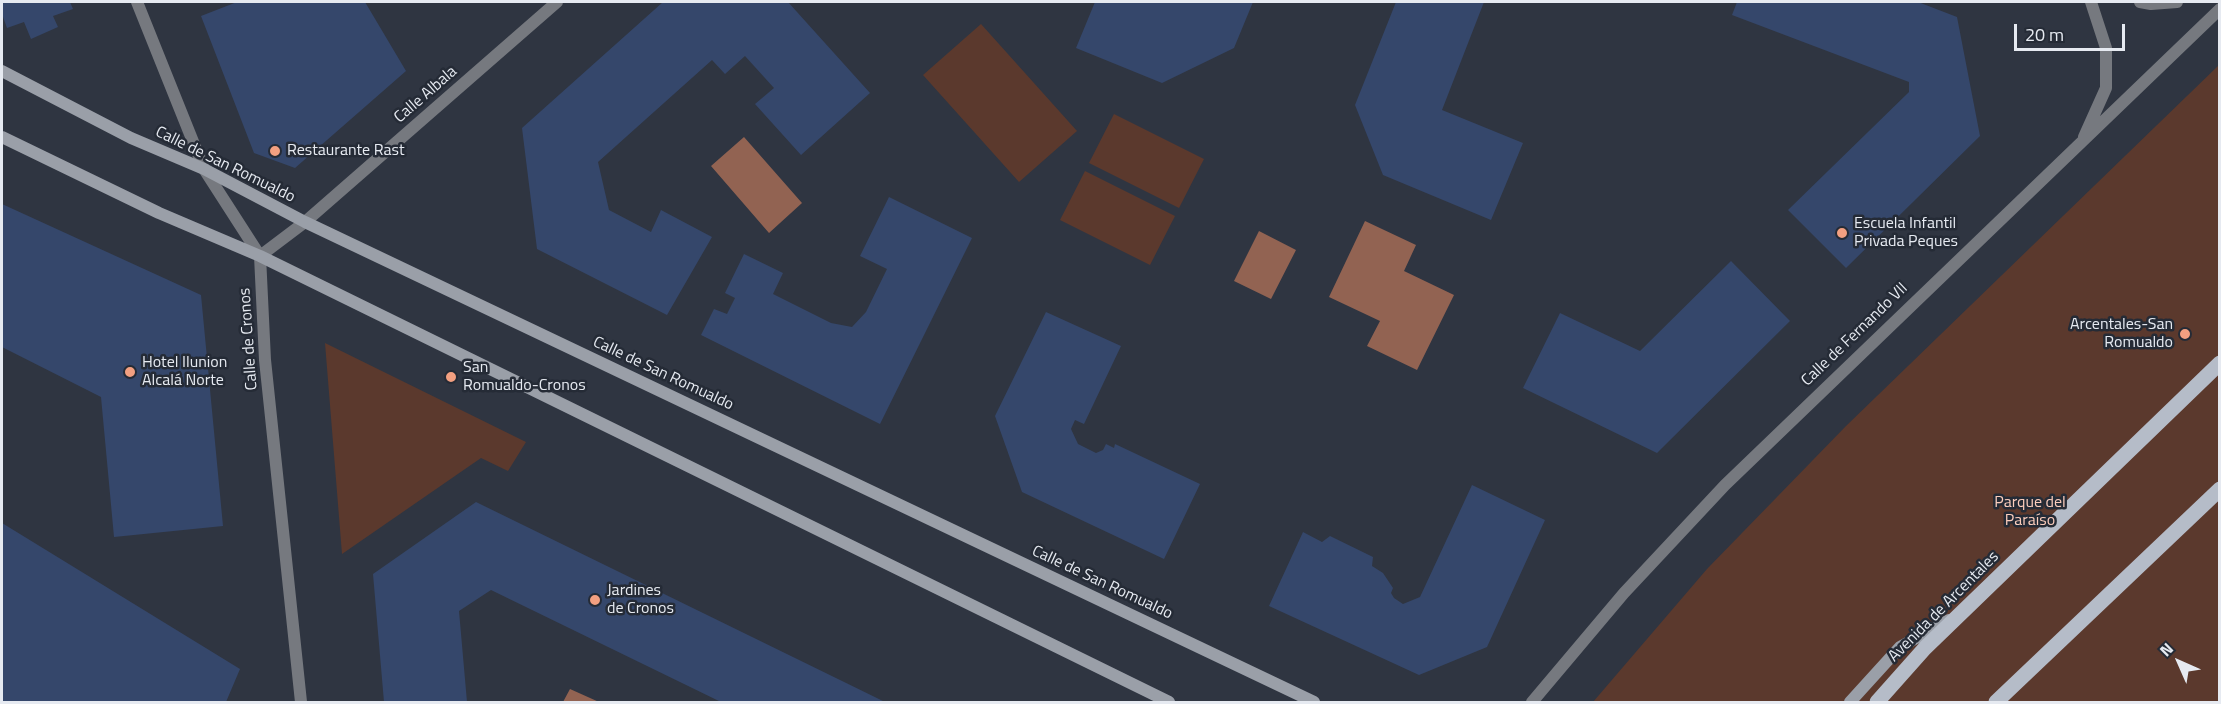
<!DOCTYPE html>
<meta charset="utf-8">
<style>
body{margin:0}
#map{position:relative;width:2221px;height:704px;overflow:hidden;background:#2f3541;font-family:"Titillium Web",sans-serif}
canvas{display:block}
.frame{position:absolute;inset:0;border:3px solid #e6eaf1;pointer-events:none}
.north{position:absolute;left:2149px;top:632px;width:60px;height:60px;-webkit-text-stroke:4px #252b36;paint-order:stroke;rotate:315deg;font-size:16px;font-weight:700;line-height:24px;text-align:center;color:#e6eaf1}
.north::after{content:'';display:block;margin:auto;width:21px;height:27px;background:#e6eaf1;clip-path:polygon(50% 0,100% 100%,50% 72%,0 100%)}
.scale{position:absolute;left:2014px;top:24px;width:111px;height:27px;box-sizing:border-box;border:3px solid #e6eaf1;border-top:0;padding-left:8px;font-size:18px;line-height:21px;white-space:nowrap;color:#e6eaf1;-webkit-text-stroke:4px #252b36;paint-order:stroke}
</style>
<div id="map">
<canvas width="2221" height="704"></canvas>
<div class="frame"></div>
<div class="north">N</div>
<div class="scale">20 m</div>
</div>
<script>
const context = document.querySelector('canvas').getContext('2d');
context.lineJoin = 'round';
function fillPath(path, color) {
  context.fillStyle = color;
  context.fill(path, 'evenodd');
}
function toPath(rows) {
  const path = new Path2D();
  for (const r of rows) {
    path.moveTo(r[0], r[1]);
    for (let i = 2; i < r.length; i += 2) path.lineTo(r[i], r[i + 1]);
  }
  return path;
}
function strokePath(path, color, width, dash) {
  context.strokeStyle = color;
  context.lineWidth = width;
  context.lineCap = dash ? 'butt' : 'round';
  context.setLineDash(dash || []);
  context.stroke(path);
}
function label(font, color, halo, rows, align = 'center') {
  context.font = font + ' "Titillium Web",sans-serif';
  context.lineWidth = 5;
  context.setLineDash([]);
  context.textBaseline = 'middle';
  context.strokeStyle = halo;
  context.fillStyle = color;
  for (const [text, x, y, turn = 0] of rows) {
    context.save();
    context.translate(x, y);
    context.rotate((+turn || 0) * Math.PI / 180);
    context.textAlign = isNaN(turn) ? turn : align;
    if (halo) context.strokeText(text, 0, 0);
    context.fillText(text, 0, 0);
    context.restore();
  }
}
const green = toPath([
 [981,24,1077,131,1019,182,923,75],
 [2219,65,2219,702,1593,702,1707,569,1846,426],
 [1114,114,1204,159,1179,208,1089,163],
 [1085,171,1175,216,1150,265,1060,220],
 [325,343,526,442,508,471,481,458,342,554]
]);
const water = toPath([
 [744,137,802,203,769,233,711,166],
 [1365,221,1416,245,1404,271,1454,295,1417,370,1367,346,1380,321,1329,297],
 [1259,231,1296,250,1271,299,1234,281],
 [570,689,599,702,563,702]
]);
const building = toPath([
 [2,2,70,2,73,9,53,16,58,27,31,39,24,22,7,28,2,14],
 [237,2,365,2,406,71,295,168,254,153,201,16],
 [663,2,788,2,870,93,801,155,755,104,774,88,745,56,725,74,712,60,598,162,609,210,651,232,661,210,712,237,667,315,537,249,522,128],
 [1095,2,1253,2,1234,48,1162,83,1076,48],
 [1396,2,1484,2,1442,110,1523,143,1491,220,1383,175,1355,105],
 [1737,2,1918,2,1957,17,1980,136,1846,268,1788,210,1909,92,1909,82,1732,15],
 [889,197,972,238,880,424,701,335,714,309,727,314,735,298,725,293,744,254,783,273,773,294,831,323,852,327,866,312,887,269,860,256],
 [2,204,201,295,223,526,114,537,101,397,2,347],
 [1731,261,1790,321,1657,453,1523,388,1560,313,1640,351],
 [1046,312,1121,346,1084,424,1075,420,1071,429,1078,444,1096,453,1103,450,1106,444,1114,448,1115,444,1200,484,1164,559,1022,492,995,416],
 [1472,485,1545,520,1487,647,1419,675,1269,606,1303,532,1322,542,1330,536,1373,557,1372,566,1383,573,1393,588,1391,593,1394,598,1403,604,1420,597],
 [476,502,885,702,721,702,491,590,459,611,467,702,384,702,373,574],
 [2,523,240,669,226,702,2,702]
]);
const minor = toPath([
 [137,2,204,169,260,256,265,360,301,702],
 [2140,2,2151,4,2177,2],
 [2084,137,2106,88,2106,48,2091,2],
 [260,256,305,222,557,2],
 [1532,702,1624,593,1725,485,2220,9]
]);
const secondary = toPath([
 [2,71,131,138,204,169,305,222,1314,702],
 [2,137,159,213,260,256,1169,702],
 [1850,702,1900,647,1949,620]
]);
const primary = toPath([
 [1877,702,1925,648,2220,363],
 [1996,702,2220,489]
]);
const markers = [
 [275,151,6,"#f3a081"],
 [1842,233,6,"#f3a081"],
 [2185,334,6,"#f3a081"],
 [130,372,6,"#f3a081"],
 [451,377,6,"#f3a081"],
 [595,600,6,"#f3a081"]
];
const streetNames = [
 ["Calle Albala",426,95,-41],
 ["Calle de San Romualdo",225,165,26],
 ["Calle de Fernando VII",1855,335,-44],
 ["Calle de Cronos",249,339,-94],
 ["Calle de San Romualdo",663,374,25],
 ["Calle de San Romualdo",1102,583,25],
 ["Avenida de Arcentales",1944,607,-45]
];
const poiNames = [
 ["Restaurante Rast",287,151],
 ["Escuela Infantil",1854,224],
 ["Privada Peques",1854,242],
 ["Arcentales-San",2173,325,"right"],
 ["Romualdo",2173,343,"right"],
 ["Hotel Ilunion",142,363],
 ["Alcalá Norte",142,381],
 ["San",463,368],
 ["Romualdo-Cronos",463,386],
 ["Jardines",607,591],
 ["de Cronos",607,609]
];
const parkNames = [
 ["Parque del",2030,503],
 ["Paraíso",2030,521]
];
fillPath(green, '#5b392d');
fillPath(water, '#926352');
fillPath(building, '#35476b');
strokePath(minor, '#76797f', 12);
strokePath(secondary, '#9a9fa8', 12);
strokePath(primary, '#b5bcc8', 15);
for (const [x, y, r, color] of markers) {
  const dot = new Path2D();
  dot.arc(x, y, r, 0, 2 * Math.PI);
  context.fillStyle = color;
  context.fill(dot);
  strokePath(dot, '#252b36', 2);
}
label('16px', '#e6eaf1', '#252b36', streetNames);
label('16px', '#e6eaf1', '#252b36', poiNames, 'left');
label('16px', '#fccdbc', '#252b36', parkNames);
</script>
